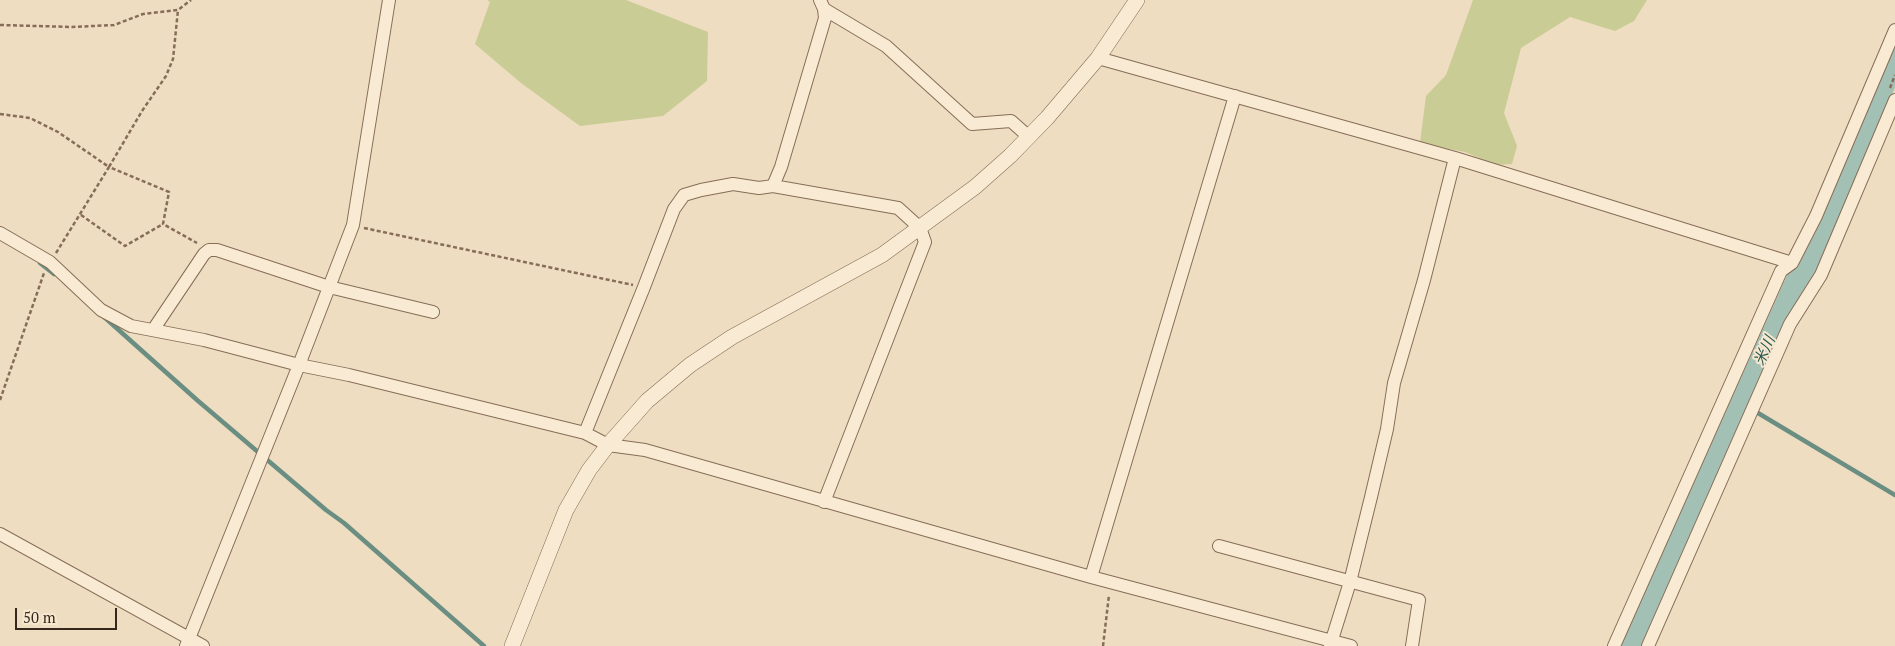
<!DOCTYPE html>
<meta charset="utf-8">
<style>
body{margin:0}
#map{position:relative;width:1895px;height:646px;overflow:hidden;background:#eeddc0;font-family:"PT Serif",serif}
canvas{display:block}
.scale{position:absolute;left:15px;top:608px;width:102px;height:22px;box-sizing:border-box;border:2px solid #36271c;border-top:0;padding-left:6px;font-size:15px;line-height:18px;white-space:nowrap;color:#36271c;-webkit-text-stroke:4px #f5e8cf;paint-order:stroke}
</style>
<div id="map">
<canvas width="1895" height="646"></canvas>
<div class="scale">50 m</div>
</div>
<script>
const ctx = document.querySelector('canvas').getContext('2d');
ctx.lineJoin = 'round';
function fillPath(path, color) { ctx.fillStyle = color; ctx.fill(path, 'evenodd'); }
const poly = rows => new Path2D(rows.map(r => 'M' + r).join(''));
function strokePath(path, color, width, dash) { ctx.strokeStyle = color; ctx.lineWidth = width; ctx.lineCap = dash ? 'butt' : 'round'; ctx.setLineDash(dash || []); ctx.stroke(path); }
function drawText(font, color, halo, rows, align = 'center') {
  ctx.font = font + ' "PT Serif","Noto Sans JP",serif'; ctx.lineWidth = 4; ctx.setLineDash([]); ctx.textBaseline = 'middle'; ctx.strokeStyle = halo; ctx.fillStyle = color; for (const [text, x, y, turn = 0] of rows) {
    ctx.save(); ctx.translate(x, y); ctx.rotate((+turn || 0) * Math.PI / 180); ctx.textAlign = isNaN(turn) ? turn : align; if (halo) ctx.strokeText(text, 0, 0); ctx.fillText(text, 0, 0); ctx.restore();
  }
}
fillPath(poly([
 [487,0,626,0,708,32,707,81,663,116,580,126,521,83,475,44,490,2],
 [1473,0,1647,0,1634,21,1615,31,1570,17,1521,48,1504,113,1517,146,1512,164,1496,165,1465,152,1420,143,1426,96,1446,75]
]), '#c9cc94');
strokePath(poly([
 [40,263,54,274],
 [103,316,197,400,326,510,344,523,484,646],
 [1743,404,1895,495]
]), '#6a8e82', 4.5);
strokePath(poly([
 [1634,646,1811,252,1895,56]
]), '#a3c0b5', 25);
const minor = poly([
 [824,9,886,46,972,124,1011,121,1029,137],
 [1098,58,1455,158,1424,280,1394,383,1387,429,1371,497,1350,582,1330,646],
 [1455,158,1792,263],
 [773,186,898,208,920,228,925,242,824,502],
 [0,233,50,262,101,310,131,326,204,340,299,365,349,375,585,433,608,445,645,450,1091,577,1351,646],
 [153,330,204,254,209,250,217,250,329,287,433,312],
 [585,433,644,287,674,209,684,195,701,190,733,184,759,188,773,186,781,167,825,18,824,9,820,0],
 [0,534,203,646],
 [1219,546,1419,600,1412,646],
 [1091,577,1235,96],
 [186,646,299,365,353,225,389,0],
 [1614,646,1781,271,1792,263,1816,216,1895,30],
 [1648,646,1790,324,1821,275,1895,100]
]);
const tertiary = poly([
 [512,646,566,510,589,470,608,445,647,401,690,365,732,337,882,255,975,187,1010,156,1047,118,1098,58,1137,0]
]);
strokePath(minor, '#876d58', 14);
strokePath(tertiary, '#876d58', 16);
strokePath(poly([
 [0,25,72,27,114,25,143,14,178,10,191,0],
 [1890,88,1895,75],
 [0,114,30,118,58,132,109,167,142,111,166,76,173,59,178,10],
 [81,215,125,246,163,224],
 [364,228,633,285],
 [56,253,109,167,169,192,163,224,197,243],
 [0,400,44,273],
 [1103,646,1109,595]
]), '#876d58', 2.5, [4, 2.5]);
strokePath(minor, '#f9ebd3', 12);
strokePath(tertiary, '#f9ebd3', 15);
drawText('italic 15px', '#2b5650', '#f5e8cf', [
 ["米川",1765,351,-66]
]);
</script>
